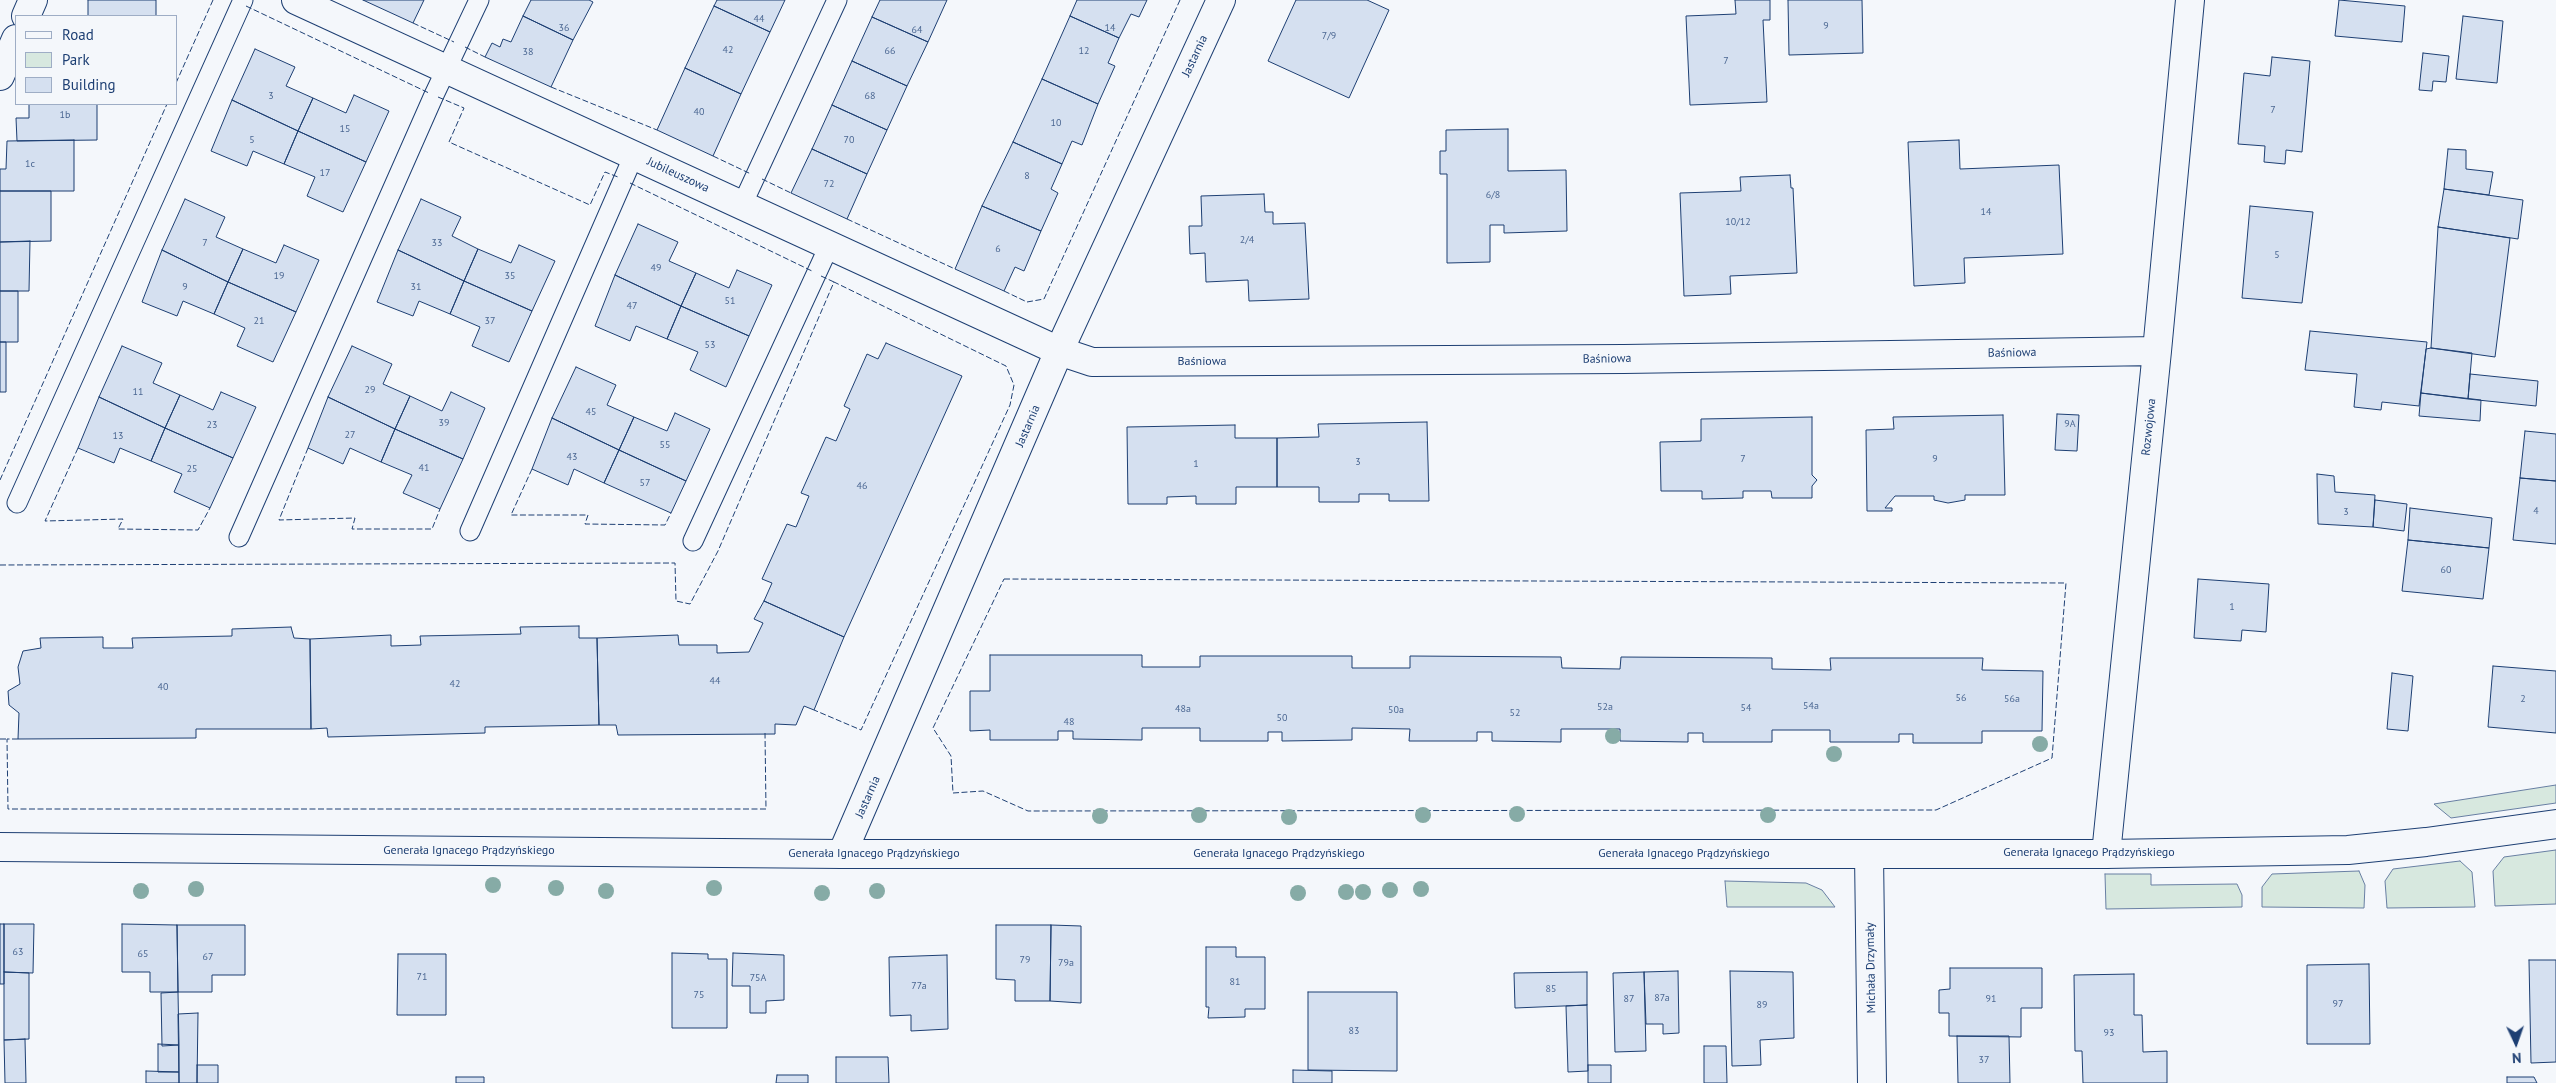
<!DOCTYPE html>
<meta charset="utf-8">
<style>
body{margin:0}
#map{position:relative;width:2556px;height:1083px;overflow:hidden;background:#f4f7fb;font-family:"PT Sans",sans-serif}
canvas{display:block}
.legend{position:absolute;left:15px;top:15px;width:162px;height:90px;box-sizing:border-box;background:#f4f7fb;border:1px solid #9eadc5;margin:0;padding:6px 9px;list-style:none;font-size:15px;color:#1d3f73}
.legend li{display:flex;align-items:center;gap:10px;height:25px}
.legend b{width:25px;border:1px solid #9eadc5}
.north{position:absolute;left:2491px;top:1018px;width:50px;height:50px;-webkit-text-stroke:4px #f4f7fb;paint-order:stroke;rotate:177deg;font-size:14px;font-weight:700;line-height:20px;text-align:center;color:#1d3f73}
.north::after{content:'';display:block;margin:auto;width:18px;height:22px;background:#1d3f73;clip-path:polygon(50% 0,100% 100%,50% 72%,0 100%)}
</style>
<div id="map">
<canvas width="2556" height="1083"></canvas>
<ul class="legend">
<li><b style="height:6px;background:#f4f7fb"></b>Road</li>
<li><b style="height:14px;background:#d7e8df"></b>Park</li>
<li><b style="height:14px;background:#d5e0f0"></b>Building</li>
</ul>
<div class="north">N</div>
</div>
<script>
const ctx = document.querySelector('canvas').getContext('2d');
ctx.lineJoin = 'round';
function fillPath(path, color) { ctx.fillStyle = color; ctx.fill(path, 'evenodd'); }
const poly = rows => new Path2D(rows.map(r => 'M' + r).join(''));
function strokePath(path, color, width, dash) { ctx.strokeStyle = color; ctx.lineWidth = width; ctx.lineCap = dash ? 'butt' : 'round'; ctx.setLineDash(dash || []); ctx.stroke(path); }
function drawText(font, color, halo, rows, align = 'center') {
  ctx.font = font + ' "PT Sans",sans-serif'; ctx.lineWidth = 4; ctx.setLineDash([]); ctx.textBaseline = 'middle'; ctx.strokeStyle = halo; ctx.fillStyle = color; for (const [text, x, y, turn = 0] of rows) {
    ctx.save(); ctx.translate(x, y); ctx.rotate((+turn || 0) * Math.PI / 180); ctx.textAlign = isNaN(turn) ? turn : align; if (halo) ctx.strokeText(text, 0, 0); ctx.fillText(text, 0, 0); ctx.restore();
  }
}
const green = poly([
 [2556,785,2556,803,2451,818,2434,804,2556,785],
 [2556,850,2556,904,2495,906,2493,871,2504,857,2556,850],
 [2460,861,2472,872,2475,907,2387,908,2385,881,2393,869,2460,861],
 [2359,871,2365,885,2364,908,2262,907,2262,887,2272,874,2359,871],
 [2105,874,2151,874,2151,885,2237,884,2242,895,2242,907,2106,909,2105,874],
 [1725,881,1806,883,1822,890,1835,907,1727,907,1725,881]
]);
fillPath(green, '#d7e8df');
strokePath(green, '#687fa3', 1);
const building = poly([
 [88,0,156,0,156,16,88,16,88,0],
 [363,0,424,0,413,23,363,0],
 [531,0,589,0,593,2,573,40,523,16,531,0],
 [717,0,785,0,770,32,714,6,717,0],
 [880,0,947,0,928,42,872,17,880,0],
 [1077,0,1147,0,1139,17,1131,14,1119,38,1070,16,1077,0],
 [1296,0,1367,0,1389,10,1349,98,1268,61,1296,0],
 [1735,0,1770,0,1770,20,1763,20,1767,102,1690,105,1686,16,1736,14,1735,0],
 [1788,0,1862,0,1863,53,1789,55,1788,0],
 [2339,0,2405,6,2402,42,2335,36,2339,0],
 [714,6,770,32,741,94,685,68,714,6],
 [523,16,573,40,551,87,485,57,492,43,500,47,503,39,511,42,523,16],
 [1070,16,1119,38,1108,63,1115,66,1098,104,1042,79,1070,16],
 [2463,16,2503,21,2497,83,2456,79,2463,16],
 [872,17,928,42,907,86,852,61,872,17],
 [255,49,295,67,286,86,313,98,298,131,232,100,255,49],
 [2423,53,2449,56,2446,82,2433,81,2432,91,2419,90,2423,53],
 [2272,57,2310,61,2302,152,2286,150,2285,164,2264,162,2265,146,2238,144,2244,73,2270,76,2272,57],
 [852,61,907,86,887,130,832,105,852,61],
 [685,68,741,94,713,156,657,130,685,68],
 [1042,79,1098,104,1082,145,1072,141,1062,164,1013,142,1042,79],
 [354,95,389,111,366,162,298,131,313,98,346,113,354,95],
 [232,100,298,131,284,164,253,151,247,166,211,151,232,100],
 [29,104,97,104,97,140,17,141,16,118,29,118,29,104],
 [832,105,887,130,867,174,812,149,832,105],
 [1508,129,1508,171,1566,170,1567,231,1504,233,1504,225,1490,225,1490,262,1447,263,1447,174,1440,174,1440,151,1446,151,1446,130,1508,129],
 [298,131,366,162,343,212,307,196,315,177,284,164,298,131],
 [74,140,74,191,0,191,0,169,6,169,7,141,74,140],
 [1959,140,1960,169,2059,165,2063,254,1964,258,1965,283,1914,286,1908,142,1959,140],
 [1013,142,1062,164,1051,189,1058,193,1041,231,982,206,1013,142],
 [812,149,867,174,847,219,791,193,812,149],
 [2448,149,2466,150,2466,169,2493,172,2489,195,2444,189,2448,149],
 [1790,175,1791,188,1793,188,1797,273,1730,276,1731,294,1684,296,1680,193,1741,191,1740,177,1790,175],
 [2444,189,2523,200,2518,239,2438,227,2444,189],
 [0,191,51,191,51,241,0,242,0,191],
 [1264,194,1265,212,1273,212,1273,224,1305,223,1309,299,1249,301,1248,280,1206,282,1205,253,1190,254,1189,226,1202,226,1201,196,1264,194],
 [185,199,225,217,216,237,243,249,228,282,162,250,185,199],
 [421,199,461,217,452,236,478,249,464,281,398,250,421,199],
 [982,206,1041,231,1024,271,1015,267,1004,291,955,269,982,206],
 [2250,206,2313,212,2302,303,2242,298,2250,206],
 [638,224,678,242,669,261,696,273,681,306,615,275,638,224],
 [2438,227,2510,238,2495,357,2431,348,2438,227],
 [30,241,29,291,0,291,0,242,30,241],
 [284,245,319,260,296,312,228,282,243,249,276,263,284,245],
 [519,245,555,261,532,311,464,281,478,249,511,263,519,245],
 [162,250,228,282,214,314,183,301,177,316,142,302,162,250],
 [398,250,464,281,450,314,419,301,413,316,377,302,398,250],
 [737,270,772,285,749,336,681,306,696,273,729,288,737,270],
 [615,275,681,306,667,339,636,326,630,341,595,326,615,275],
 [464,281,532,311,509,362,472,346,480,327,450,314,464,281],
 [228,282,296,312,273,362,237,346,245,328,214,314,228,282],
 [0,291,18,291,18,342,0,342,0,291],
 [681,306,749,336,726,387,690,370,698,352,667,339,681,306],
 [2310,331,2427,342,2419,406,2382,402,2381,410,2354,407,2357,374,2305,370,2310,331],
 [0,342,6,342,6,392,0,392,0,342],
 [886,343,962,376,844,637,764,601,772,583,762,579,787,524,796,527,809,496,801,493,826,437,836,441,850,409,844,406,867,354,878,359,886,343],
 [122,346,162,363,153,383,180,395,165,428,99,397,122,346],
 [352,346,392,364,383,384,410,396,395,429,328,397,352,346],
 [2431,348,2472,353,2468,399,2421,393,2426,349,2431,348],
 [576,367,616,385,607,405,634,417,619,450,552,418,576,367],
 [2470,374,2538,381,2536,406,2468,399,2470,374],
 [221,392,256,407,233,458,165,428,180,395,213,410,221,392],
 [451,392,485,408,463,459,395,429,410,396,442,411,451,392],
 [2421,393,2481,400,2480,421,2419,416,2421,393],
 [99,397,165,428,151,461,120,448,114,463,78,448,99,397],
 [328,397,395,429,381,462,350,448,343,464,308,448,328,397],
 [675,413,710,429,686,481,619,450,634,417,667,431,675,413],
 [2057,414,2079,415,2077,451,2055,450,2057,414],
 [2003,415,2005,495,1965,495,1965,500,1948,503,1934,500,1934,496,1895,496,1885,508,1892,508,1892,511,1867,511,1866,430,1894,429,1893,417,2003,415],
 [1812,417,1812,475,1817,480,1812,486,1812,498,1772,498,1771,491,1743,491,1743,498,1702,499,1702,491,1661,491,1660,442,1701,441,1701,419,1812,417],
 [552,418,619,450,604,483,574,469,568,485,532,469,552,418],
 [1427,422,1429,501,1389,501,1389,494,1359,494,1359,502,1319,502,1319,487,1277,487,1277,438,1319,437,1318,424,1427,422],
 [1235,425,1235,438,1277,438,1277,487,1236,487,1236,504,1196,504,1196,496,1167,497,1167,504,1128,504,1127,427,1235,425],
 [165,428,233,458,210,508,174,492,182,474,151,461,165,428],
 [395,429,463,459,440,509,403,493,412,475,381,462,395,429],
 [2525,431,2556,434,2556,481,2520,478,2525,431],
 [619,450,686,481,671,513,604,483,619,450],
 [2317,474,2334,476,2335,492,2375,495,2373,527,2318,524,2317,474],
 [2520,478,2556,481,2556,544,2513,540,2520,478],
 [2375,500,2407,504,2404,531,2373,527,2375,500],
 [2410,508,2492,518,2489,548,2408,540,2410,508],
 [2408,540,2489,548,2483,599,2402,591,2408,540],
 [2198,579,2269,584,2266,632,2242,630,2241,641,2194,638,2198,579],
 [764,601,844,637,814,710,804,706,796,725,775,724,775,734,618,735,616,725,599,725,597,638,678,635,679,645,717,645,717,653,749,652,763,623,754,619,764,601],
 [579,626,579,638,597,638,599,725,485,727,485,733,328,737,327,728,311,729,310,639,391,635,391,646,421,645,420,636,521,634,520,627,579,626],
 [291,627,294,638,310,639,311,729,196,729,196,738,18,739,19,713,9,705,8,691,20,684,18,667,23,651,41,648,40,638,103,637,103,648,133,648,132,638,232,636,232,629,291,627],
 [990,655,1142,655,1142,667,1200,667,1200,656,1352,656,1352,668,1410,668,1410,656,1561,657,1562,668,1620,669,1621,657,1772,658,1772,669,1831,670,1830,658,1983,658,1982,670,2043,671,2042,731,1982,731,1982,743,1913,743,1913,734,1899,734,1899,742,1830,742,1830,730,1772,730,1772,742,1703,742,1703,733,1688,733,1688,742,1620,741,1620,729,1561,729,1561,742,1492,741,1492,732,1477,732,1477,741,1409,741,1410,729,1352,728,1352,740,1282,741,1282,732,1268,732,1268,741,1200,741,1200,728,1142,728,1142,740,1073,739,1073,731,1058,731,1058,740,990,740,990,730,970,731,970,691,990,691,990,655],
 [2493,666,2556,671,2556,733,2488,727,2493,666],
 [2392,673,2413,676,2408,731,2387,729,2392,673],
 [0,924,4,924,4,984,0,984,0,924],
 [4,924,34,924,33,973,4,972,4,924],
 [122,924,177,925,178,992,150,992,150,972,122,972,122,924],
 [177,925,245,925,245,975,212,975,212,992,178,992,177,925],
 [996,925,1051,925,1050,1001,1015,1001,1015,980,996,979,996,925],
 [1051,925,1081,926,1081,1003,1050,1001,1051,925],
 [1206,947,1236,947,1236,957,1265,957,1265,1009,1245,1009,1245,1017,1208,1018,1209,1007,1206,1007,1206,947],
 [672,953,708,954,708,959,727,959,727,1028,672,1028,672,953],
 [733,953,784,955,784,1000,766,1001,766,1013,750,1013,750,986,732,986,733,953],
 [398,954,446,954,446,1015,397,1015,398,954],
 [947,955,948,1029,911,1031,911,1015,890,1016,889,957,947,955],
 [2529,960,2556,960,2556,1062,2531,1063,2529,960],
 [2369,964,2370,1044,2307,1044,2307,965,2369,964],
 [1950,968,2042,968,2042,1008,2021,1008,2021,1037,1949,1036,1949,1013,1939,1013,1939,990,1950,989,1950,968],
 [1678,971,1679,1033,1663,1034,1663,1024,1646,1024,1644,972,1678,971],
 [1730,971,1793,972,1794,1038,1760,1040,1761,1065,1732,1066,1730,971],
 [4,972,29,973,29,1039,4,1040,4,972],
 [1587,972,1587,1005,1515,1008,1514,973,1587,972],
 [1644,972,1646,1051,1615,1052,1613,973,1644,972],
 [2134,974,2134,1015,2142,1015,2143,1052,2167,1051,2167,1083,2083,1083,2082,1051,2075,1051,2074,975,2134,974],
 [178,992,179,1045,162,1046,161,993,178,992],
 [1308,992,1397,992,1397,1071,1308,1070,1308,992],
 [1587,1005,1588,1071,1568,1072,1566,1006,1587,1005],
 [198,1013,197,1083,179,1083,178,1014,198,1013],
 [1957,1036,2009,1036,2010,1083,1958,1083,1957,1036],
 [25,1039,26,1083,5,1083,4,1040,25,1039],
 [158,1044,179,1045,179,1072,158,1072,158,1044],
 [1704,1046,1726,1046,1727,1083,1704,1083,1704,1046],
 [836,1057,888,1057,889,1083,836,1083,836,1057],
 [197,1065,218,1065,218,1083,197,1083,197,1065],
 [1588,1065,1611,1065,1611,1083,1588,1083,1588,1065],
 [1293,1070,1332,1071,1332,1083,1293,1083,1293,1070],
 [146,1071,179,1072,179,1083,146,1083,146,1071],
 [777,1075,808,1075,808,1083,776,1083,777,1075],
 [456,1077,484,1077,484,1083,456,1083,456,1077],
 [2507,1077,2534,1077,2537,1083,2507,1083,2507,1077]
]);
fillPath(building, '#d5e0f0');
strokePath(building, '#1d3f73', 1);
const service = poly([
 [742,205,837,0],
 [17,503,243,0],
 [470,531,634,155],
 [239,537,434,95,479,0],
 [693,541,830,244]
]);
const minor = poly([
 [296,0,1059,351,1092,362,1624,359,2157,351],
 [26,16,33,0],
 [0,76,16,39],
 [842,854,1059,351,1221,0],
 [1869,854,1872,1083],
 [2106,854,2157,351,2190,0]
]);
const tertiary = poly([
 [0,847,842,854,2106,854,2348,850,2426,842,2556,824]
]);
strokePath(service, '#1d3f73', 21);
strokePath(minor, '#1d3f73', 30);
strokePath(tertiary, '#1d3f73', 30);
strokePath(service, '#f4f7fb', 19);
strokePath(minor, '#f4f7fb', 28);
strokePath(tertiary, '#f4f7fb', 28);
strokePath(poly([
 [246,6,429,93],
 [413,23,454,42],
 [465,47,485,57],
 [176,83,213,0],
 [551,87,657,130],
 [438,97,464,108,449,142,590,205,605,172,618,177],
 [713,156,751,174],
 [762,179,791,193],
 [630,183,812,271],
 [847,219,955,269],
 [821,276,834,282],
 [1004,291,1027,302,1044,299,1180,0],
 [78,448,45,521,123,519,118,529,198,530,210,508],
 [308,448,279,520,355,518,352,529,432,529,440,509],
 [532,469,511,515,588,515,585,524,665,525,671,513],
 [0,480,167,104],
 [0,565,675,563,676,601,690,604,718,551,834,282,1006,366,1014,385,1010,405,861,730,814,710],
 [1004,579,2066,583,2052,758,1936,810,1028,811,983,791,953,793,951,756,933,728,1004,579],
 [0,739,7,739],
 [18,739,7,739,8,809,766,809,765,733]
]), '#1d3f73', 1, [6, 2.5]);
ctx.fillStyle = '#86aba6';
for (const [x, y] of [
 [1613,736],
 [2040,744],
 [1834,754],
 [1517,814],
 [1199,815],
 [1423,815],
 [1768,815],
 [1100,816],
 [1289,817],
 [493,885],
 [556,888],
 [714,888],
 [196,889],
 [1421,889],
 [1390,890],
 [141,891],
 [606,891],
 [877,891],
 [1346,892],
 [1363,892],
 [822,893],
 [1298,893]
]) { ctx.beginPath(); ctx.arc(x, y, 8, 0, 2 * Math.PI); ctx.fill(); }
drawText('10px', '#4b6792', null, [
 ["44",759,19],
 ["9",1826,26],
 ["36",564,28],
 ["14",1110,28],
 ["64",917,30],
 ["7/9",1329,36],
 ["42",728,50],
 ["66",890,51],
 ["12",1084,51],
 ["38",528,52],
 ["7",1726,61],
 ["3",271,96],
 ["68",870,96],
 ["7",2273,110],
 ["40",699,112],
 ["1b",65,115],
 ["10",1056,123],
 ["15",345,129],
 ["5",252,140],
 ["70",849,140],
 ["1c",30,164],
 ["17",325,173],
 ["8",1027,176],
 ["72",829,184],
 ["6/8",1493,195],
 ["14",1986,212],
 ["10/12",1738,222],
 ["2/4",1247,240],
 ["7",205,243],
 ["33",437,243],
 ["6",998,249],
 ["5",2277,255],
 ["49",656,268],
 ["19",279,276],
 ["35",510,276],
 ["9",185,287],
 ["31",416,287],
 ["51",730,301],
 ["47",632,306],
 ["21",259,321],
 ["37",490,321],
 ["53",710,345],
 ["29",370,390],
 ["11",138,392],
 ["45",591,412],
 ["39",444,423],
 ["9A",2070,424],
 ["23",212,425],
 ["27",350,435],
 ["13",118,436],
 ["55",665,445],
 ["43",572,457],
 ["7",1743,459],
 ["9",1935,459],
 ["3",1358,462],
 ["1",1196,464],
 ["41",424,468],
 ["25",192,469],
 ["57",645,483],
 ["46",862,486],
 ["4",2536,511],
 ["3",2346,512],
 ["60",2446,570],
 ["1",2232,607],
 ["44",715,681],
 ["42",455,684],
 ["40",163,687],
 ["56",1961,698],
 ["56a",2012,699],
 ["2",2523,699],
 ["54a",1811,706],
 ["52a",1605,707],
 ["54",1746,708],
 ["48a",1183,709],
 ["50a",1396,710],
 ["52",1515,713],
 ["50",1282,718],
 ["48",1069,722],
 ["63",18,952],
 ["65",143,954],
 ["67",208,957],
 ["79",1025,960],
 ["79a",1066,963],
 ["71",422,977],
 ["75A",758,978],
 ["81",1235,982],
 ["77a",919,986],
 ["85",1551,989],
 ["75",699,995],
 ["87a",1662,998],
 ["87",1629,999],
 ["91",1991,999],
 ["97",2338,1004],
 ["89",1762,1005],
 ["83",1354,1031],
 ["93",2109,1033],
 ["37",1984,1060]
]);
drawText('12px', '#1d3f73', '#f4f7fb', [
 ["Jastarnia",1195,56,-65],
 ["Jubileuszowa",678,175,25],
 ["Baśniowa",2012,353,-1],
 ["Baśniowa",1607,359,-1],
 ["Baśniowa",1202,362],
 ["Jastarnia",1028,426,-67],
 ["Rozwojowa",2149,427,-84],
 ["Jastarnia",868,797,-66],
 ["Generała Ignacego Prądzyńskiego",469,851],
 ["Generała Ignacego Prądzyńskiego",2089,853],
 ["Generała Ignacego Prądzyńskiego",874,854],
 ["Generała Ignacego Prądzyńskiego",1279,854],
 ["Generała Ignacego Prądzyńskiego",1684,854],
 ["Michała Drzymały",1871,968,-91]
]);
</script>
